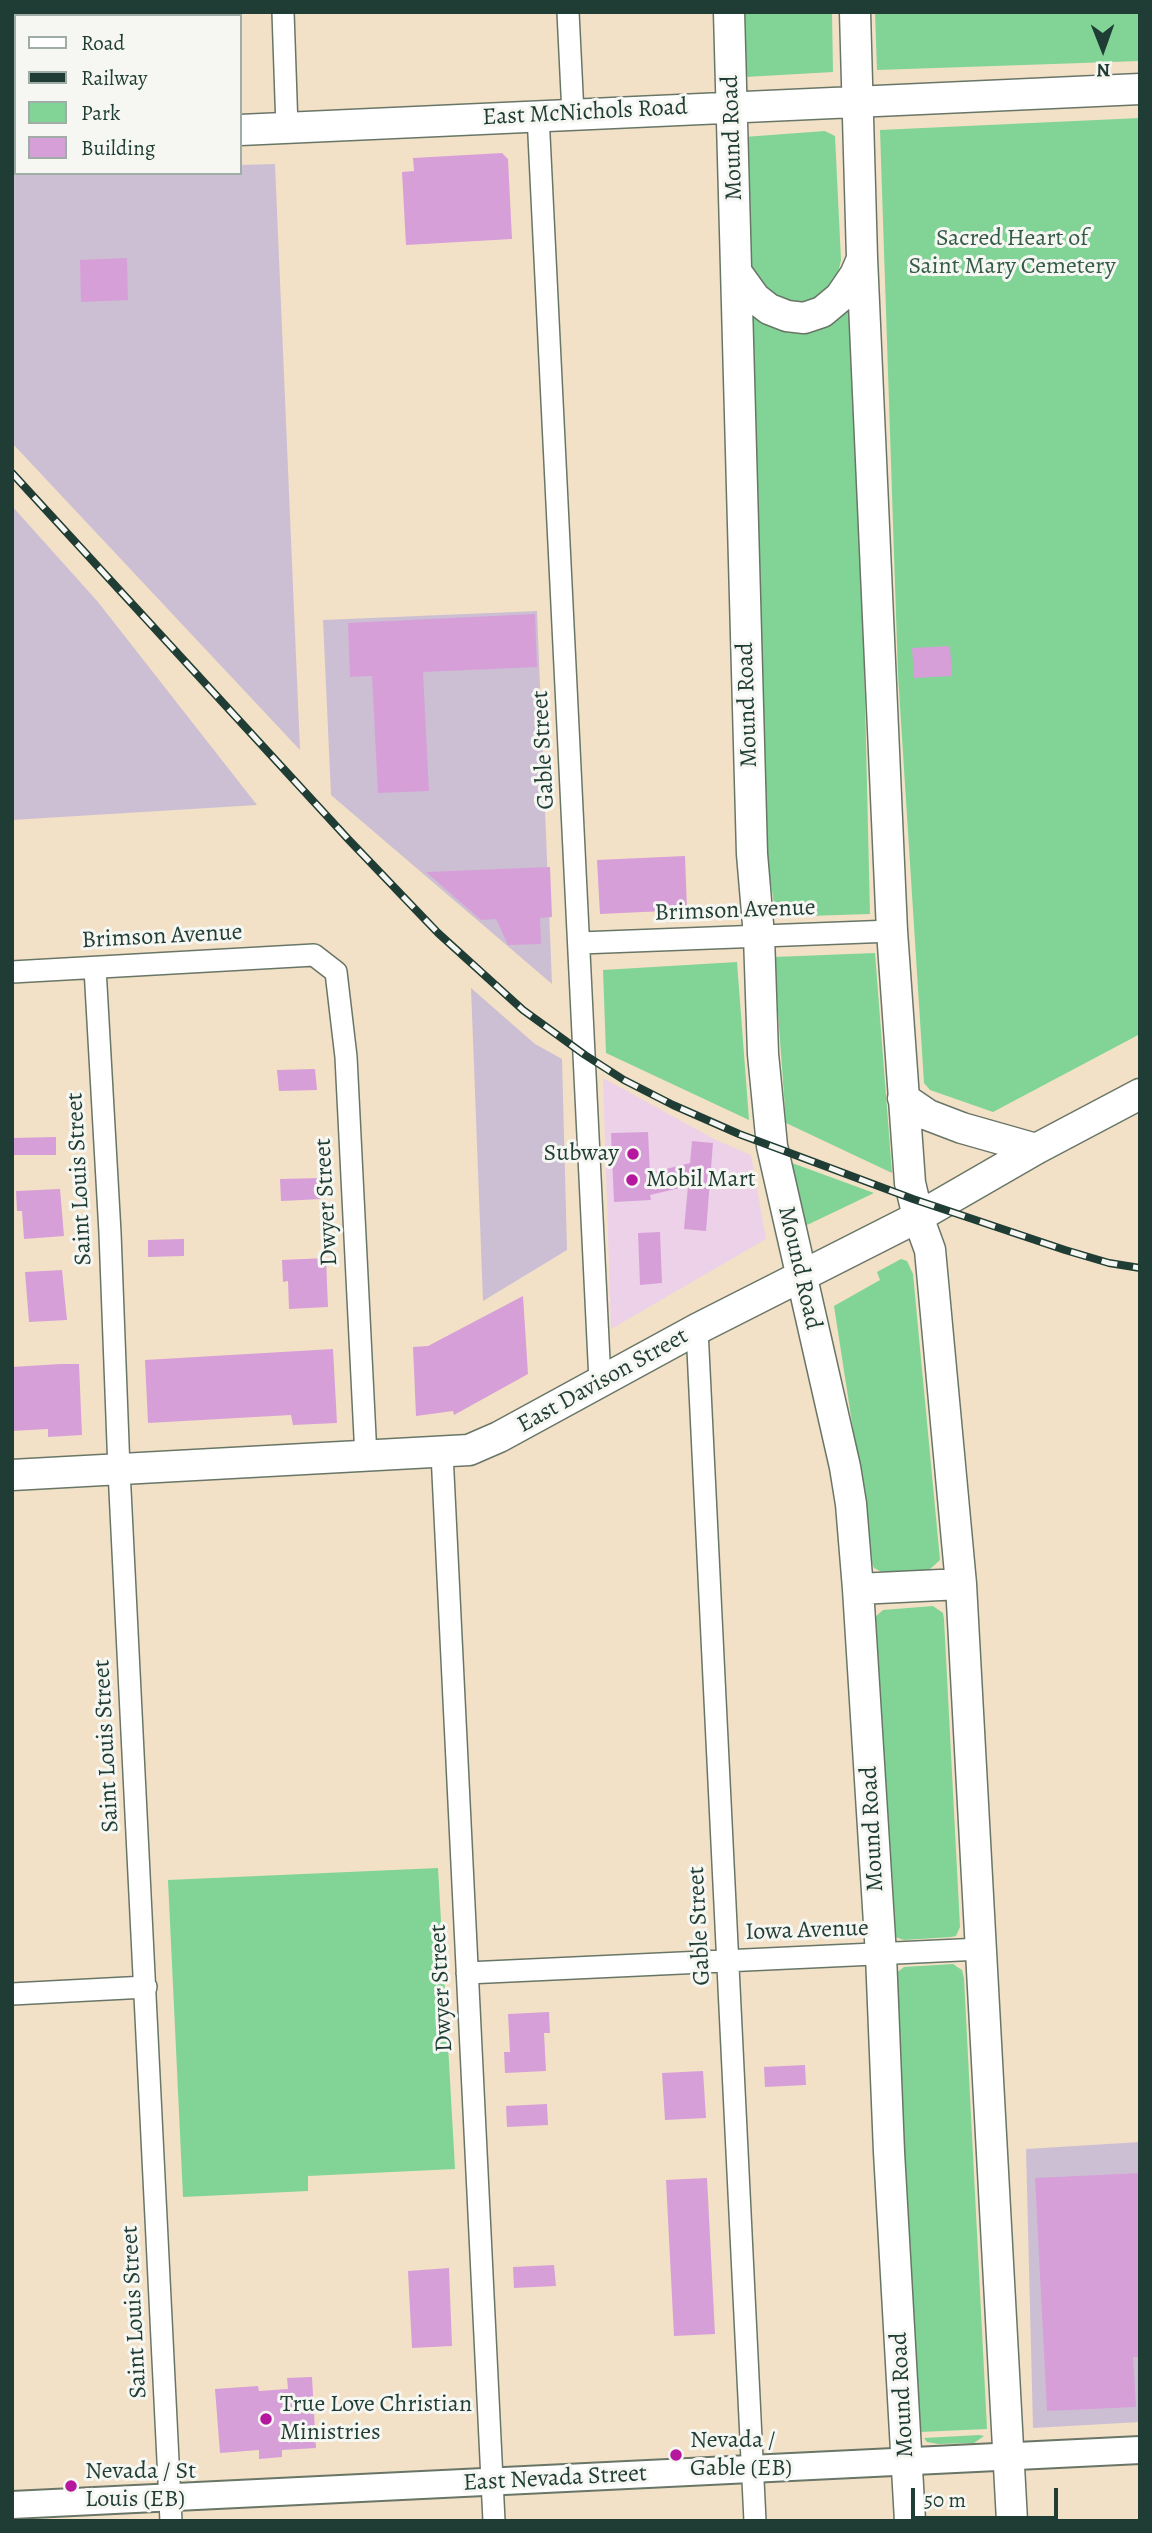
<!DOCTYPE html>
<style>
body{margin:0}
#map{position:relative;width:1152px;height:2533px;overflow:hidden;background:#f2e1c6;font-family:Alegreya,serif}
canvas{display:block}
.frame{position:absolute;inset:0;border:14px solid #1f3d34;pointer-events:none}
.legend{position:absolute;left:14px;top:14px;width:228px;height:161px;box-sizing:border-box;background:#f6f6f2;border:2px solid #a0aca6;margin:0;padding:9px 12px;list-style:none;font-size:21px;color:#1f3d34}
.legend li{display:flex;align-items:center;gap:14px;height:35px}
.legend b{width:35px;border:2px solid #a0aca6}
.north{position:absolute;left:1068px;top:14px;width:70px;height:70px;-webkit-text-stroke:5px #f6f6f2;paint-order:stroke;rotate:179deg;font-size:19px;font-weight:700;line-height:28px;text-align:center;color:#1f3d34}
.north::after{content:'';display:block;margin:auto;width:24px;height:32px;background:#1f3d34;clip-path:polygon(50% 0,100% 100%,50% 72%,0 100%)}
.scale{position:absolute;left:911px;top:2488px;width:147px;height:32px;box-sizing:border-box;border:4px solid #1f3d34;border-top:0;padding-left:9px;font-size:21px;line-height:24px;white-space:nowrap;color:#1f3d34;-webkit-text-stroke:5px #f6f6f2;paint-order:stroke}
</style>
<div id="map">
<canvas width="1152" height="2533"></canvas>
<div class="frame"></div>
<ul class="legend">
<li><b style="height:9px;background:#fff"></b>Road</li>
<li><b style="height:9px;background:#1f3d34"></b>Railway</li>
<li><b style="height:19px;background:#81d496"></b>Park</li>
<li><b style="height:19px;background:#d79fd8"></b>Building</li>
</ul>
<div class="north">N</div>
<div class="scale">50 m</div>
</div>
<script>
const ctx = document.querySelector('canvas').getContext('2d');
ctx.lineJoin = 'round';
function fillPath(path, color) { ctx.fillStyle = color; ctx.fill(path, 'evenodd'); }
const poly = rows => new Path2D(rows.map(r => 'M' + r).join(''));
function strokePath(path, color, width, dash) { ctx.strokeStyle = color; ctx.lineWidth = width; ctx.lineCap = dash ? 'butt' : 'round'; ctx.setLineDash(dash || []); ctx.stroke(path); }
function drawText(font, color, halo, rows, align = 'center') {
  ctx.font = font + ' Alegreya,serif'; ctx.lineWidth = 6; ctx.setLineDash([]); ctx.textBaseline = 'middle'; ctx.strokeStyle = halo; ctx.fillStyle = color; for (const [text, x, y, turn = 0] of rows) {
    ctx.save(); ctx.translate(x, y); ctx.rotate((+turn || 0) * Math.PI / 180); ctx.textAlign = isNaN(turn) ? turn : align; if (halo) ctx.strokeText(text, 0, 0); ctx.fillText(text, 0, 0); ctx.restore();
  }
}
fillPath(poly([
 [603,1078,716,1140,751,1155,766,1239,611,1329]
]), '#edd1e9');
fillPath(poly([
 [275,164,300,750,12,443,12,175,240,173,240,165],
 [12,506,98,602,257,805,12,820],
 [537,611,546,834,552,984,331,795,323,620],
 [471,988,535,1044,562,1059,567,1250,483,1301],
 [1140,2142,1140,2422,1033,2428,1026,2149]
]), '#ccbfd4');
fillPath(poly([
 [738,12,832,12,833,72,745,77],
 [875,12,1140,12,1140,61,877,70],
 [1140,118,1140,1034,993,1112,930,1090,924,1083,898,675,880,130],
 [825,131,835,136,841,260,838,273,830,287,813,300,795,304,780,300,752,283,744,137],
 [844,308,851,308,856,316,870,914,776,917,763,831,750,325,754,318],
 [875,953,892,1173,786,1123,774,957],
 [737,962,749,1120,606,1053,603,970],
 [792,1163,874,1193,805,1226,801,1219],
 [901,1259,907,1261,913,1274,940,1560,929,1570,882,1572,874,1568,872,1563,865,1507,834,1306,880,1280,877,1272],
 [933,1606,943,1613,944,1619,960,1927,956,1936,951,1937,904,1940,895,1937,892,1933,874,1618,883,1610],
 [438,1868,455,2169,308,2176,308,2191,183,2197,168,1880],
 [953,1964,962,1970,964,1978,987,2429,920,2432,893,1984,895,1974,904,1967],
 [979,2435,984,2436,974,2443,938,2444,927,2442,924,2438]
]), '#81d496');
fillPath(poly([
 [502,153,508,159,512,239,406,245,402,172,414,171,413,158],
 [127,258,128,300,81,302,80,260],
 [535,614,537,667,423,672,429,791,378,793,372,676,350,677,348,623],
 [950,646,952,676,914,678,912,648],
 [685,856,687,910,600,914,597,860],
 [550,867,552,917,540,918,541,944,508,945,496,919,481,920,426,872],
 [315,1069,317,1090,279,1091,277,1070],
 [648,1132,650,1173,690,1163,692,1141,713,1143,706,1231,684,1229,688,1186,650,1195,651,1200,614,1202,611,1133],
 [56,1137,56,1155,13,1155,12,1138],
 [321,1178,322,1199,281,1201,280,1179],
 [60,1189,64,1236,24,1239,22,1211,17,1211,16,1191],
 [660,1232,662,1283,640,1285,638,1233],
 [184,1239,184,1256,148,1257,148,1240],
 [326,1258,328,1307,289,1309,288,1281,283,1282,282,1260],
 [62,1270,67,1320,29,1322,25,1272],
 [523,1296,528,1374,454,1415,453,1411,416,1416,413,1347,428,1346],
 [333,1349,337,1423,293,1425,291,1415,148,1423,145,1360],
 [60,1364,79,1364,82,1435,48,1437,48,1429,12,1431,12,1367],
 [549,2012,550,2033,544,2033,546,2071,505,2073,504,2052,510,2052,508,2014],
 [805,2065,806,2085,765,2087,764,2067],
 [703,2071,706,2118,665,2120,662,2073],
 [547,2104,548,2125,507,2127,506,2106],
 [1140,2173,1140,2357,1133,2357,1136,2407,1047,2411,1035,2178],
 [707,2178,715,2334,674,2336,666,2180],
 [554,2265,556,2286,514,2288,513,2267],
 [449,2268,452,2346,412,2348,408,2271],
 [312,2377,316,2448,282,2450,282,2457,259,2459,259,2450,220,2453,215,2389,258,2386,259,2391,288,2389,287,2378]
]), '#d79fd8');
const minor = poly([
 [283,12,287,128],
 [568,12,573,114],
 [538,115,600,1381],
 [580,943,892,931],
 [95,968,110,1233,119,1470,171,2521],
 [12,972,314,955,336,972,346,1057,366,1457],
 [697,1329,755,2521],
 [442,1453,494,2521],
 [467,1973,981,1949],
 [12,1994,146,1987]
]);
const tertiary = poly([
 [12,2505,1140,2450]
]);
const secondary = poly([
 [729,12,752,854,759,936,763,1054,772,1146,845,1467,851,1504,858,1589,881,1955,889,2152,910,2521],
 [855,12,862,258,892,931,910,1183,918,1217,930,1250,961,1584,1012,2521],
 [240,130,1140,89],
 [12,143,16,143],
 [737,273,755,298,769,309,787,316,804,318,822,312,840,297,855,275,862,259],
 [903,1098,928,1115,962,1128,1036,1149],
 [12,1475,469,1450,499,1437,697,1329,918,1217,1036,1149,1140,1094],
 [858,1589,961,1584]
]);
strokePath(minor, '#697667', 24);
strokePath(tertiary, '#697667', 30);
strokePath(secondary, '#697667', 33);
strokePath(minor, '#fff', 21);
strokePath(tertiary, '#fff', 26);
strokePath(secondary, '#fff', 30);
const rail = poly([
 [12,473,348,839,438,933,523,1010,585,1055,624,1080,673,1105,739,1134,913,1199,1065,1250,1109,1263,1140,1268]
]);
strokePath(rail, '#1f3d34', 8);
strokePath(rail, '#f6f6f2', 5, [16]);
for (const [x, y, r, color] of [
 [633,1154,7,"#b5179e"],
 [632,1180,7,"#b5179e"],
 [266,2419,7,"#b5179e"],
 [676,2455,7,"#b5179e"],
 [71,2486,7,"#b5179e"]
]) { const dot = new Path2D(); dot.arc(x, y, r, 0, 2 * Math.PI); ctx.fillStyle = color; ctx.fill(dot); strokePath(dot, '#f6f6f2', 2.5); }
drawText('24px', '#1f3d34', '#f6f6f2', [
 ["East McNichols Road",585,113,-3],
 ["Mound Road",733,138,-92],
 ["Mound Road",748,705,-92],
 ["Gable Street",544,750,-93],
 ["Brimson Avenue",735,911,-2],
 ["Brimson Avenue",162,937,-3],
 ["Saint Louis Street",80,1179,-93],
 ["Dwyer Street",327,1202,-93],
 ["Mound Road",799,1268,77],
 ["East Davison Street",603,1381,-29],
 ["Saint Louis Street",107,1746,-93],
 ["Mound Road",873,1829,-93],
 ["Gable Street",700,1926,-93],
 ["Iowa Avenue",807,1931,-2],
 ["Dwyer Street",442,1988,-93],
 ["Saint Louis Street",135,2312,-93],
 ["Mound Road",903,2395,-93],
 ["East Nevada Street",555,2479,-3]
]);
drawText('24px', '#335b48', '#f6f6f2', [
 ["Sacred Heart of",1012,239],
 ["Saint Mary Cemetery",1012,267]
]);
drawText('24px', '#1f3d34', '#f6f6f2', [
 ["Subway",619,1154,"right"],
 ["Mobil Mart",646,1180],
 ["True Love Christian",280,2405],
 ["Ministries",280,2433],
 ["Nevada /",690,2441],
 ["Gable (EB)",690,2469],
 ["Nevada / St",85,2472],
 ["Louis (EB)",85,2500]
], 'left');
</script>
